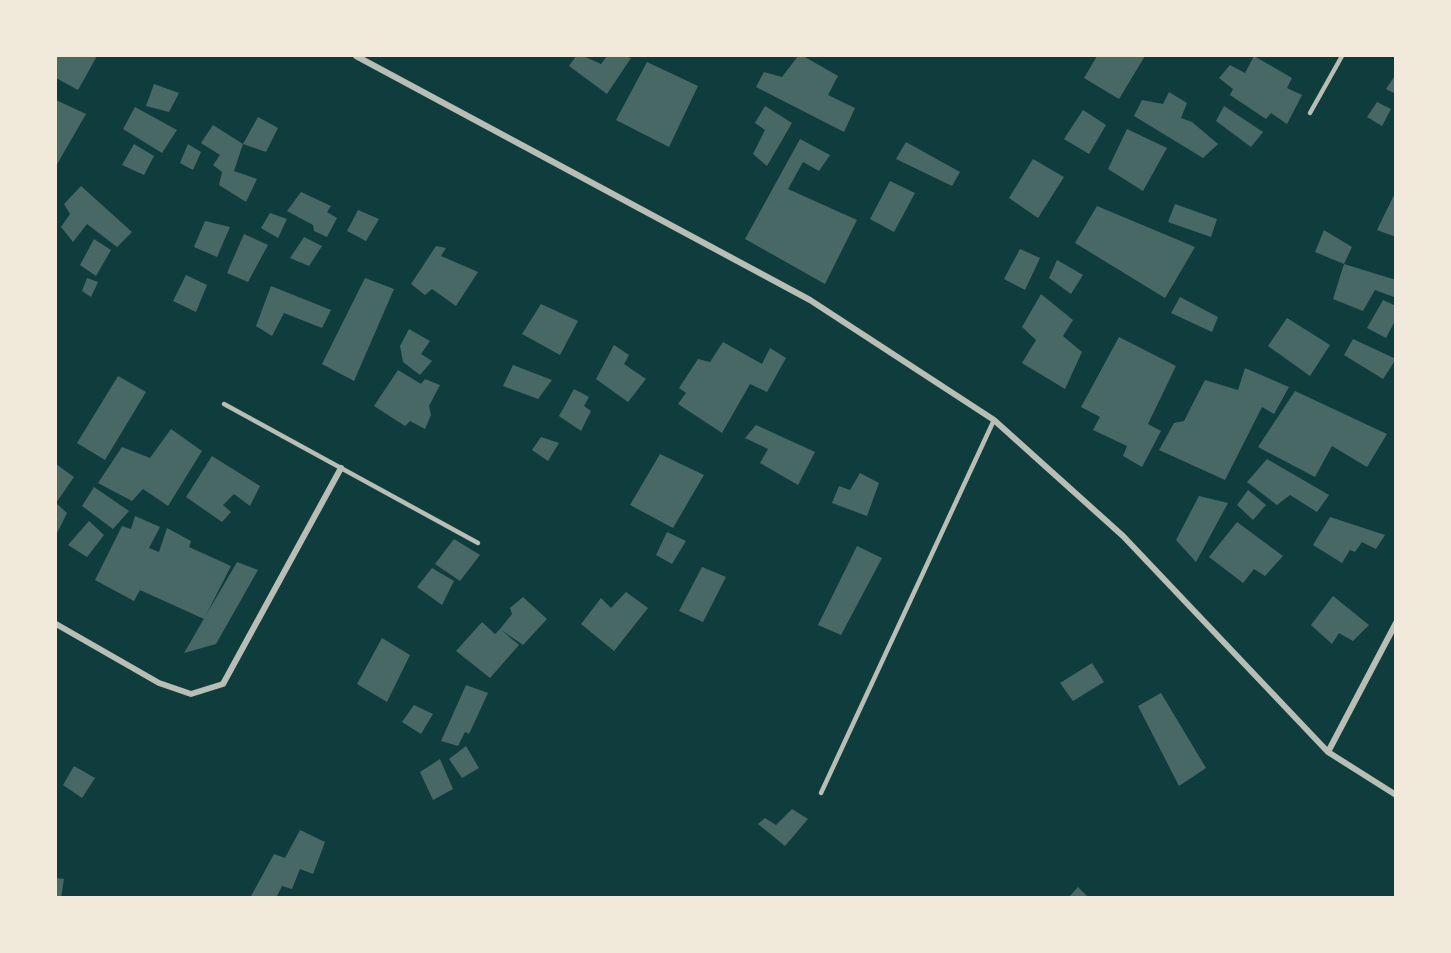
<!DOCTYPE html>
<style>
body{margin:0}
#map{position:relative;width:1451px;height:953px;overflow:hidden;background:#0f3d3e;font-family:"Roboto Condensed",sans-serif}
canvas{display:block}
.frame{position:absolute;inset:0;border:57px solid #f1e9da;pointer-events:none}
</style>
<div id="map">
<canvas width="1451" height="953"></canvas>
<div class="frame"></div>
</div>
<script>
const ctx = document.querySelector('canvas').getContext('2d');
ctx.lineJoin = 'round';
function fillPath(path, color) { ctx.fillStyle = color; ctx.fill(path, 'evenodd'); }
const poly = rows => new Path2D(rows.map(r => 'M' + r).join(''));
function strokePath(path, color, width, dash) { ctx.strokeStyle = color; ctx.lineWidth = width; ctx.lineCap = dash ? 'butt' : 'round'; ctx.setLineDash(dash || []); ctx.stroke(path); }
fillPath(poly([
 [56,56,97,56,78,90,56,78],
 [576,56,583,56,601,64,607,56,625,56,631,58,607,94,569,66],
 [798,56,803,56,838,76,828,95,855,108,844,132,756,87,764,72,782,77],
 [1097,56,1145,56,1119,99,1084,78],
 [1254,56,1292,78,1287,88,1302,95,1287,124,1271,113,1266,119,1230,95,1233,89,1219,78,1230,65,1245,73],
 [647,62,698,86,669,147,616,120],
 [1396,74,1396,94,1386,89],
 [154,84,179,93,169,112,146,106],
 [1169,92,1187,103,1181,118,1192,122,1218,144,1203,158,1134,116,1142,100,1163,104],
 [56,100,86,114,56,166],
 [1377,102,1391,109,1382,126,1367,117],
 [765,106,792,123,767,166,753,154,765,130,755,123],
 [1224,106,1263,132,1251,147,1216,121],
 [135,107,177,130,162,153,123,129],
 [1083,110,1106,125,1089,154,1064,139],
 [258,117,278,128,266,152,243,144],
 [213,125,243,144,234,171,257,179,246,202,219,185,222,172,213,165,220,155,201,143],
 [1127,129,1167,148,1143,191,1108,169],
 [800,139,830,155,819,171,803,162,788,189,857,220,825,284,745,239],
 [906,142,960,172,952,186,896,159],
 [134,144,154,156,144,175,122,165],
 [188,144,201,152,193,170,180,163],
 [1033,159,1064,177,1038,218,1009,198],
 [890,181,915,193,894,232,870,219],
 [81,186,132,232,117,247,87,224,73,242,61,227,70,214,64,204],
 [1396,191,1396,237,1377,230],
 [301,192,331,206,327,212,337,218,327,237,314,231,313,225,287,211],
 [1175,204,1217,219,1211,237,1168,222],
 [1097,206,1195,247,1165,298,1075,243],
 [358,210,379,219,366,241,347,231],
 [270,213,287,219,278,238,261,228],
 [205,221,230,227,217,257,194,247],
 [1324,230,1352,247,1344,264,1315,252],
 [244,234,268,245,248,282,227,273],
 [304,237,322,246,309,266,290,258],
 [94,239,111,250,96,276,80,265],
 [436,246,446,248,441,256,478,272,456,306,432,289,425,295,411,284],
 [1020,249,1040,258,1025,290,1004,279],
 [1057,260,1083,275,1071,294,1049,278],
 [1344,264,1396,280,1394,297,1375,290,1363,311,1333,299],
 [186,275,207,285,196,312,173,301],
 [87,278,98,282,91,297,82,291],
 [365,278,394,289,354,381,322,364],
 [271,286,331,310,322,328,284,313,272,336,256,326],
 [1041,294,1073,320,1063,336,1082,352,1065,389,1022,363,1036,340,1022,327],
 [1180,297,1218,317,1212,332,1171,313],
 [1383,300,1396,306,1396,319,1386,338,1367,328],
 [541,304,578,321,560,355,522,334],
 [1287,318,1330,345,1310,376,1268,346],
 [409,329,430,341,421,354,432,361,420,375,403,362,400,346],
 [1119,337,1176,366,1148,424,1161,431,1142,467,1123,456,1127,446,1093,430,1100,417,1081,407],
 [1353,339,1396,359,1383,379,1344,355],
 [723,342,762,364,770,348,786,358,767,392,750,384,722,433,678,404,686,393,679,388,698,359,710,362],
 [614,345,629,355,624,364,646,379,628,402,596,379],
 [513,365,552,380,538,399,503,386],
 [1245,368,1289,387,1274,414,1262,407,1225,480,1159,450,1174,423,1184,421,1205,380,1238,390],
 [398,370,421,384,425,379,440,385,429,406,431,415,425,429,410,421,405,426,374,406],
 [118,376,146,392,105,460,77,443],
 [574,389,589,397,584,406,591,411,581,431,559,416],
 [1295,391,1387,434,1367,467,1332,446,1315,477,1258,447],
 [756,425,815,452,798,485,760,463,768,449,745,438],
 [171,429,202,451,168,506,143,489,132,501,98,483,122,447,150,458],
 [541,437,559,443,548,461,532,450],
 [660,454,704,475,673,528,630,505],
 [212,456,260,486,250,506,234,494,223,505,231,512,222,522,186,497],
 [1267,459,1329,495,1317,512,1290,495,1277,505,1247,482],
 [56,464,74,477,56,503,67,513,56,535],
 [860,473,879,483,867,516,832,503,839,486,850,490],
 [94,487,129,511,113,529,82,506],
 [1248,490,1266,505,1253,520,1237,505],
 [1199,496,1228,503,1196,562,1176,540],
 [135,516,160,527,149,548,159,552,167,528,191,541,189,547,231,566,204,619,140,590,134,601,95,580,122,526,131,529],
 [1330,517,1385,535,1376,549,1362,542,1355,552,1350,550,1342,563,1313,545],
 [89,521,104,535,87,557,68,545],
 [1237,522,1283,556,1265,576,1254,569,1243,583,1209,557],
 [667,532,686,541,672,564,656,555],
 [454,539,480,555,460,581,435,564],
 [857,546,882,558,841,635,818,625],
 [237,562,258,570,216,644,184,653],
 [702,567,726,577,703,622,679,611],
 [432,568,454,581,442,605,417,587],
 [626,592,648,608,614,651,581,624,601,598,611,608],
 [1333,596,1369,625,1353,641,1339,633,1332,644,1311,625],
 [523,597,547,619,523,645,500,629,512,614,510,608],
 [482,622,495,634,500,629,519,645,490,678,456,651],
 [382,638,410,655,387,702,357,684],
 [1092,663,1104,682,1073,701,1060,683],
 [466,685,488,693,469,734,465,732,458,746,441,741],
 [1161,693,1206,768,1179,786,1138,706],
 [414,705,433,714,421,734,402,722],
 [466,746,479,768,462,778,449,759],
 [440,759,453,789,433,800,420,772],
 [74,766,95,778,82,798,63,785],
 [792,809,808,819,785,846,758,824,765,818,776,825],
 [300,830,325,842,313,874,300,869,292,889,282,886,276,898,250,898,274,854,285,858],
 [56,878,64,879,61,898,56,898],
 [1078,887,1089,898,1068,898]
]), '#486865');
strokePath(poly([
 [1310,113,1342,56],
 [224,404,478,543],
 [821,793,994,420]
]), '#b8beb3', 4.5);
strokePath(poly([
 [356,56,810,300,994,420,1123,536,1328,752,1396,795],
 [56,624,159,683,191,694,223,684,341,468],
 [1328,752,1396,623]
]), '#b8beb3', 6);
</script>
